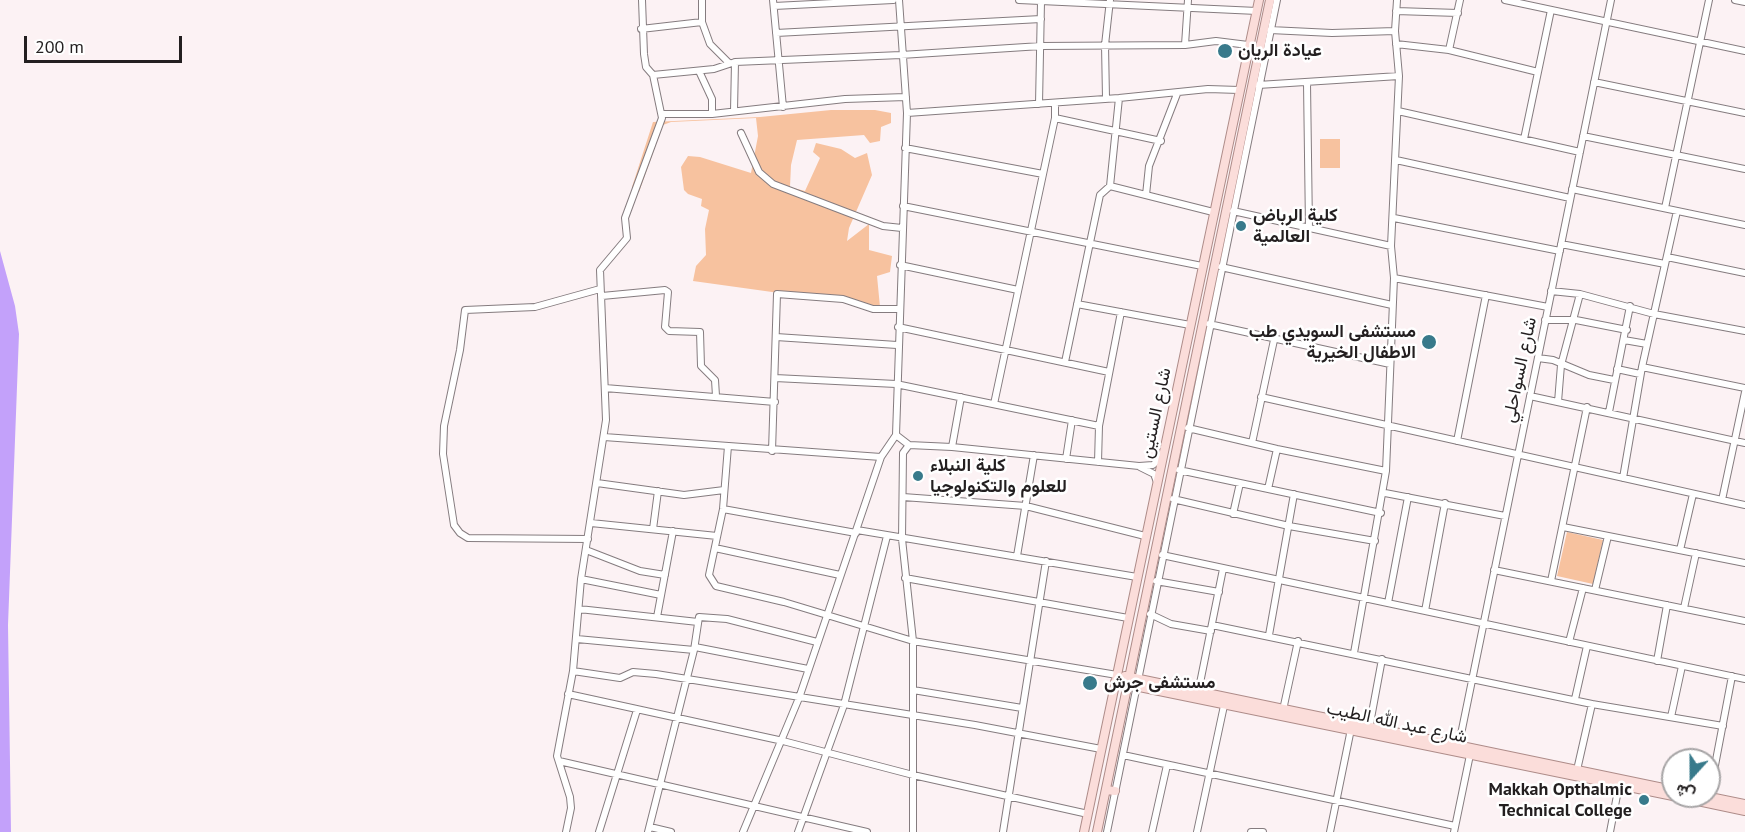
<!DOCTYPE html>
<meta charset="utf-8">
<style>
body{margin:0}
#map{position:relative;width:1745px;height:832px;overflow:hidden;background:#fcf2f4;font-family:"PT Sans",Vazirmatn,sans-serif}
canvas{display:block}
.north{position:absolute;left:1661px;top:748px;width:60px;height:60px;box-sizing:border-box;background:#fff;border:2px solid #a7a5a6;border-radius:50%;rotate:201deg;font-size:16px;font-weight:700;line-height:24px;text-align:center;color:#231f20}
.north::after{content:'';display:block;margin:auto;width:21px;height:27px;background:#387a8b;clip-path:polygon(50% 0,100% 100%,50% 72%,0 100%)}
.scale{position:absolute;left:24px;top:36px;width:158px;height:27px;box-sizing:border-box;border:3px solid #231f20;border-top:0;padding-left:8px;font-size:18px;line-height:21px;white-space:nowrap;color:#231f20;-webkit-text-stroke:4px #fff;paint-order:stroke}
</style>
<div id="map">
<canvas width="1745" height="832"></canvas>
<div class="north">ش</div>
<div class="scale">200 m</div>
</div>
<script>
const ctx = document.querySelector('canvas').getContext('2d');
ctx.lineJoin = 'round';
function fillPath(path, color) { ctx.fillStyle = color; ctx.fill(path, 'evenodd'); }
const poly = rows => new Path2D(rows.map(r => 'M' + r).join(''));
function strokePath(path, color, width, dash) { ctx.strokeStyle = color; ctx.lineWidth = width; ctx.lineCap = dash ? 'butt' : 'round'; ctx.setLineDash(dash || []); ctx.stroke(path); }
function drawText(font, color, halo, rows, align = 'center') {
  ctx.font = font + ' "PT Sans",Vazirmatn,sans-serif'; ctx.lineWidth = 5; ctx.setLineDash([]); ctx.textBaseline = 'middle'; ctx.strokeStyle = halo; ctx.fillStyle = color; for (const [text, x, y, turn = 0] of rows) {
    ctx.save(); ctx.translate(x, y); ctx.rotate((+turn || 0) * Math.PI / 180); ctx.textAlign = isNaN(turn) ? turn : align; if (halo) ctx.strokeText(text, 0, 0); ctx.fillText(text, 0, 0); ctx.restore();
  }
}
fillPath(poly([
 [831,110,875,110,891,113,891,123,881,127,880,141,870,143,864,135,797,140,791,165,790,187,805,191,820,158,813,152,816,143,841,149,855,158,867,153,872,175,849,228,847,241,869,224,869,250,892,256,890,272,877,276,880,307,693,281,696,266,706,255,705,229,709,210,701,206,702,199,688,194,684,190,681,167,688,156,700,157,751,173,758,136,756,118,671,122,663,125,639,192,632,187,653,122,760,117],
 [1320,139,1340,139,1340,168,1320,168],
 [1567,532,1603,540,1593,584,1557,576]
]), '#f7c29f');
fillPath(poly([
 [0,251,15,306,19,334,8,625,11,832,0,832]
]), '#c3a1fa');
const minor = poly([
 [702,0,702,22,710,44,729,63],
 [773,0,783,107],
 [899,0,907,113,896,435,909,445,952,447,1139,466,1153,465,1162,456],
 [1019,0,1257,11],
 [1505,0,1745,51],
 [1735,0,1745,2],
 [774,6,893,0],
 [1396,11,1458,13],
 [641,29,702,22],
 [1270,30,1332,33,1395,31],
 [776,33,1041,19],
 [1396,44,1449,50,1538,72],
 [1185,45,1188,0],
 [1449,50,1460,0],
 [699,71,712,99,712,114],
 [653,75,714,69,735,62,901,55,1041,46,1185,45,1216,41,1248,45],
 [1594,82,1745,113],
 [1307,83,1309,228],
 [1258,85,1399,76],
 [1106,98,1105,45,1110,0],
 [1039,104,1041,2],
 [734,111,735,62],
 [1398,111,1580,152],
 [907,113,1119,98,1208,89,1239,90],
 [662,114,712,114,845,99,906,97],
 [1055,118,1161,141],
 [741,133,759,172,773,184,883,226,902,228],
 [1583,136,1745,169],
 [1524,139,1551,10],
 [905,148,1043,174],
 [1396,160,1570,198],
 [1110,186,1213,212],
 [1572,189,1745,225],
 [1146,195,1149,166,1177,94],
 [903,206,1202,266],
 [1665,208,1709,0],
 [1233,211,1391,246],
 [1394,218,1560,251],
 [1561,244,1665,264],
 [1667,257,1745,273],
 [900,265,1018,290],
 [1221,267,1392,305],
 [1394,278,1548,307],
 [1551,291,1580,294,1654,314,1745,331],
 [602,296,665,290,668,292,665,327,669,331,700,332,701,366,715,380,716,396],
 [1077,304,1190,325],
 [1545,320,1576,320,1627,330],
 [1209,324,1390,364],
 [898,327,1109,372],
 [776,337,897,345],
 [1624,340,1647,344],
 [1538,358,1553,360,1589,375,1614,380],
 [1065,362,1100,195,1110,186,1119,98],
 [1642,367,1745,388],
 [1617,369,1640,374],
 [775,378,896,384,1099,426],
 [605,388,775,402],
 [1530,396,1745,443],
 [1261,397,1745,505],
 [1558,402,1561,365,1580,294],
 [994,404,1055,118,1055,103],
 [1609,412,1630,306],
 [1188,428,1277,449,1386,471],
 [604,437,881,457],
 [1457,441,1486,295],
 [1252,443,1274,340],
 [909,445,903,453,902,539,913,641,913,832],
 [728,446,723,509,709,575,716,586,784,602,913,641,1117,675],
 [952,447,961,397],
 [772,451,777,294,843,299,873,309,899,309],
 [1066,459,1072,420],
 [1098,462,1099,426,1121,312],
 [1140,467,1154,474,1157,482],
 [1179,470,1381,513],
 [1623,478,1642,367,1677,211],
 [597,483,684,495,724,490],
 [1268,489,1277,449],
 [1385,493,1505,516],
 [903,497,1026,506,1145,536],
 [1173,499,1289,526,1375,541],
 [1722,500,1745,392],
 [723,509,856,533],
 [1233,514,1240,483],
 [591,523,717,536],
 [1563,527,1745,563],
 [653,529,658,491],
 [857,530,1137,577],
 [588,539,468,538,460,533,454,525,443,454,444,426,460,350,465,310,535,307,600,289],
 [715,548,840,575],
 [586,550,640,571,665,575],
 [1680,550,1693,494],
 [1162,555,1745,679],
 [1017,556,1034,455],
 [1494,570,1745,621],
 [905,578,1128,618],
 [581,579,661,595],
 [1156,581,1219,592],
 [1551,581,1587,407],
 [1595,590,1608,536],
 [1388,603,1408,497],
 [1684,608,1696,553],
 [579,609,698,622],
 [1425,611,1445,503],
 [1150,614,1171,624,1211,631],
 [657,617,673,531],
 [1212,625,1592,704,1723,726],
 [1269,635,1294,494],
 [577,639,694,650],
 [1569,642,1583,588],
 [695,647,808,669],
 [1354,653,1386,471,1394,278,1391,246,1399,76,1395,31,1397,0],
 [1657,661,1667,605],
 [573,671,620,678,633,672,656,674,975,725,1101,749],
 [913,690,1022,708],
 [568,694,783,741,913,775,1088,814],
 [1197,698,1223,569],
 [1575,699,1587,646],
 [1283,710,1298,641],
 [1671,717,1682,666],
 [1369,729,1382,659],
 [1458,749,1611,0],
 [1123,755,1455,826],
 [559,761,867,832],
 [1577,770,1592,704],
 [1709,797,1732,676],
 [650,827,671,832],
 [566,832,571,808,570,797,557,756,573,671,581,579,606,420,600,270,627,238,625,218,662,118,653,75,646,67,644,54,642,0],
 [599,832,637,710],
 [648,832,694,650,699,617,727,619,817,642],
 [743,832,799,698,881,457,896,435],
 [798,832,844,705,887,536],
 [1003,832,1046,561],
 [1107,832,1277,0],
 [1152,832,1167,765],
 [1197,832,1225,701],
 [1251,832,1263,832],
 [1330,832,1351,729],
 [1454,832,1471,750],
 [1610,832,1619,785]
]);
const major = poly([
 [1125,676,1673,790],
 [1115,682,1673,796],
 [1106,790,1115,791],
 [1674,796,1745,811],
 [1705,796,1745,804],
 [1084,832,1259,0],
 [1097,832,1270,0]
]);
strokePath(minor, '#857c7f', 8);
strokePath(major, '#ae8c89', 10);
strokePath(minor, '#fff', 6);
strokePath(major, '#fbddda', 8);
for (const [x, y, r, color] of [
 [1225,51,8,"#387a8b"],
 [1241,226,6,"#387a8b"],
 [1429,342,8,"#387a8b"],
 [918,476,6,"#387a8b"],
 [1090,683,8,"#387a8b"],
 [1644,800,6,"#387a8b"]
]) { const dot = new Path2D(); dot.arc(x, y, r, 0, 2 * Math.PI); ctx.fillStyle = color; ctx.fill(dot); strokePath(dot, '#fff', 2); }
drawText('bold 18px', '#231f20', '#fff', [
 ["عيادة الريان",1238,51],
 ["كلية الرباض",1253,216],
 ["العالمية",1253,237],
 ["مستشفى السويدي طب",1416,332,"right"],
 ["الاطفال الخيرية",1416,353,"right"],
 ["كلية النبلاء",930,466],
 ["للعلوم والتكنولوجيا",930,487],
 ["مستشفى جرش",1104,683],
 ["Makkah Opthalmic",1632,790,"right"],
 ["Technical College",1632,811,"right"]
], 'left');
drawText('18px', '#231f20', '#fff', [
 ["شارع السواحلي",1520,370,-78],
 ["شارع الستين",1156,413,-78],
 ["شارع عبد الله الطيب",1397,723,12]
]);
</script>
